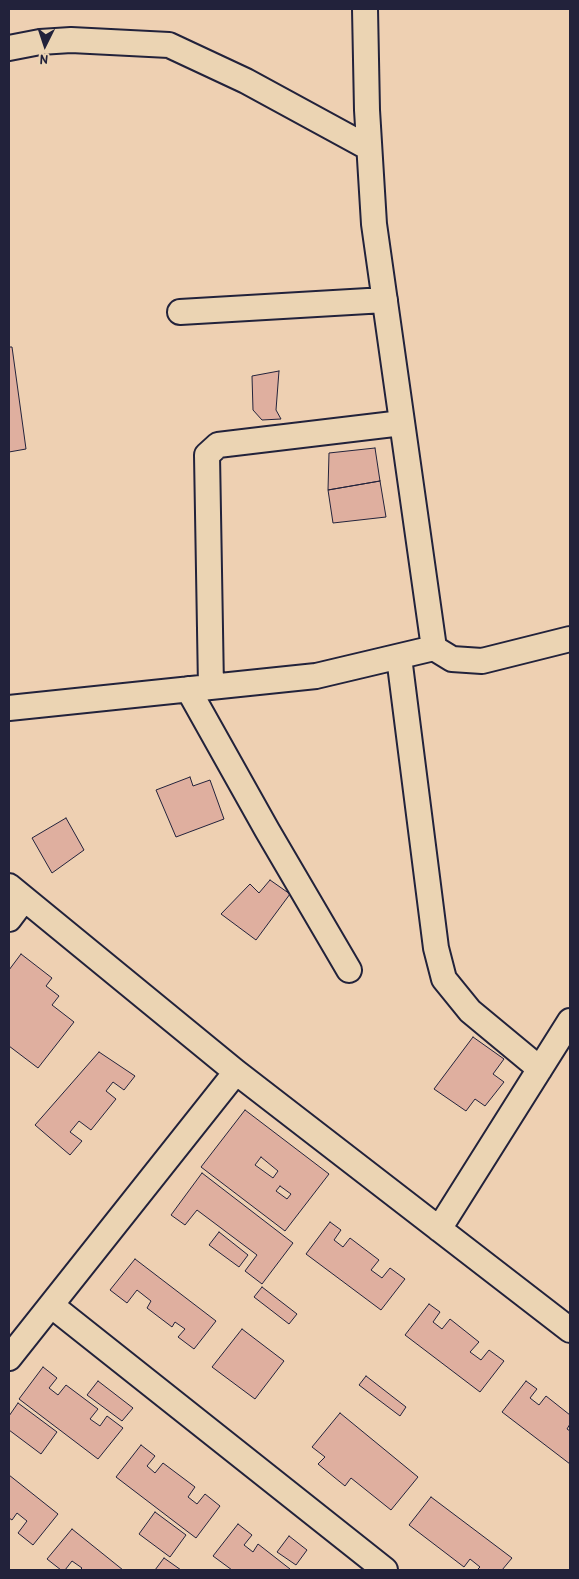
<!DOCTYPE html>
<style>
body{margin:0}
#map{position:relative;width:579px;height:1579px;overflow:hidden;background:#eed0b2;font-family:"Patrick Hand",sans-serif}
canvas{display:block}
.frame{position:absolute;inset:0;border:10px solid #22223b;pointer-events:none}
.north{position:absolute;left:20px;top:20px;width:50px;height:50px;-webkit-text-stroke:4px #ebd4b3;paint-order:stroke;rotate:184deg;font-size:14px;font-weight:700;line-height:20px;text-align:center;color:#22223b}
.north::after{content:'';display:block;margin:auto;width:18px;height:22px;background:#22223b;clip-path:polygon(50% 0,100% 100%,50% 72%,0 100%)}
</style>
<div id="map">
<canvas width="579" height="1579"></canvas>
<div class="frame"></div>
<div class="north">N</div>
</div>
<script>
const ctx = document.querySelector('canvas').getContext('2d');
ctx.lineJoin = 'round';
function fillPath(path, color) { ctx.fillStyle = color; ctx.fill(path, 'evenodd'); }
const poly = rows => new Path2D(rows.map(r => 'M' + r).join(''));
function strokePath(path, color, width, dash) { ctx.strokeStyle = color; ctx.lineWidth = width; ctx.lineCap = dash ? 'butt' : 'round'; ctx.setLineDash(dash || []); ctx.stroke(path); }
const building = poly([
 [9,347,12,347,26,449,9,452,9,347],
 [279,371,276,410,281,419,262,420,253,410,252,376,279,371],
 [375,448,380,481,328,490,329,453,375,448],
 [380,481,386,517,333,523,328,490,380,481],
 [190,777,193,786,210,780,224,819,176,837,156,790,190,777],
 [66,818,84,850,52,873,32,838,66,818],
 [270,880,290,894,256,940,221,914,250,884,259,893,270,880],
 [21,954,52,978,46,986,59,996,52,1005,74,1022,38,1068,9,1046,9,970,21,954],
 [473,1037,504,1059,493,1074,504,1082,485,1106,475,1099,466,1111,434,1089,473,1037],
 [99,1052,135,1076,124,1090,113,1082,106,1091,116,1099,91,1130,79,1121,70,1132,82,1141,70,1155,35,1125,99,1052],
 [245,1110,329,1174,285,1231,201,1167,245,1110],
 [261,1157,278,1171,273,1178,255,1165,261,1157],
 [280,1186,291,1194,287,1199,276,1191,280,1186],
 [202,1173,293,1243,262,1284,245,1271,257,1255,197,1210,185,1225,171,1215,202,1173],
 [330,1222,341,1230,334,1240,343,1247,350,1238,379,1260,371,1270,382,1278,390,1268,405,1279,381,1310,306,1254,330,1222],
 [219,1232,248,1255,239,1267,209,1245,219,1232],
 [135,1259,216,1321,194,1349,178,1337,185,1329,175,1322,172,1327,147,1308,151,1301,137,1290,127,1303,110,1290,135,1259],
 [262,1287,297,1314,289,1324,254,1297,262,1287],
 [429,1304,440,1312,433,1322,442,1329,450,1319,479,1342,470,1352,481,1360,489,1350,504,1361,480,1392,405,1335,429,1304],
 [242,1329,284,1361,255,1399,212,1367,242,1329],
 [43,1367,57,1378,49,1388,58,1395,66,1385,98,1409,90,1419,100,1426,107,1416,123,1428,98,1459,19,1399,43,1367],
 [366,1376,406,1407,400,1416,359,1385,366,1376],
 [98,1381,133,1408,122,1421,87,1395,98,1381],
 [526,1381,537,1389,530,1398,539,1405,546,1396,570,1415,570,1424,567,1429,570,1431,570,1464,502,1412,526,1381],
 [18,1403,57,1432,41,1454,9,1430,9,1416,18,1403],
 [340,1413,418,1477,391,1510,351,1478,345,1486,318,1464,325,1457,312,1447,340,1413],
 [141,1445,155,1456,147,1466,155,1473,163,1463,195,1487,188,1497,197,1504,205,1494,220,1506,196,1538,116,1477,141,1445],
 [9,1475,58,1514,33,1545,18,1533,27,1521,17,1513,12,1520,9,1518,9,1475],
 [431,1497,512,1558,502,1570,477,1570,480,1567,470,1559,464,1567,409,1525,431,1497],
 [155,1512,186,1535,170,1557,139,1534,155,1512],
 [238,1524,252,1535,244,1545,253,1552,258,1544,290,1569,289,1570,232,1570,213,1556,238,1524],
 [72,1529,123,1570,80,1570,82,1568,72,1561,65,1570,61,1570,47,1559,72,1529],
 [289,1536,307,1550,296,1565,277,1552,289,1536],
 [164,1558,181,1570,155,1570,164,1558]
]);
fillPath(building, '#dfaf9f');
strokePath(building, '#22223b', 1);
const street = poly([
 [365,9,367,110,374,224,434,648],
 [9,48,40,42,71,40,169,45,246,81,369,148],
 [180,312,385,300],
 [399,657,436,948,444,979,470,1011,540,1069],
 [211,687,207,455,218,445,402,423],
 [188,689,267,830,349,970],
 [9,708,316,676,434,648,452,659,482,661,570,639],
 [9,886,236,1072,570,1330],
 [9,919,24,899],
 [439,1229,570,1021],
 [51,1305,385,1570],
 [9,1358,236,1072]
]);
strokePath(street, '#22223b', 28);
strokePath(street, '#ebd4b3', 24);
</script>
